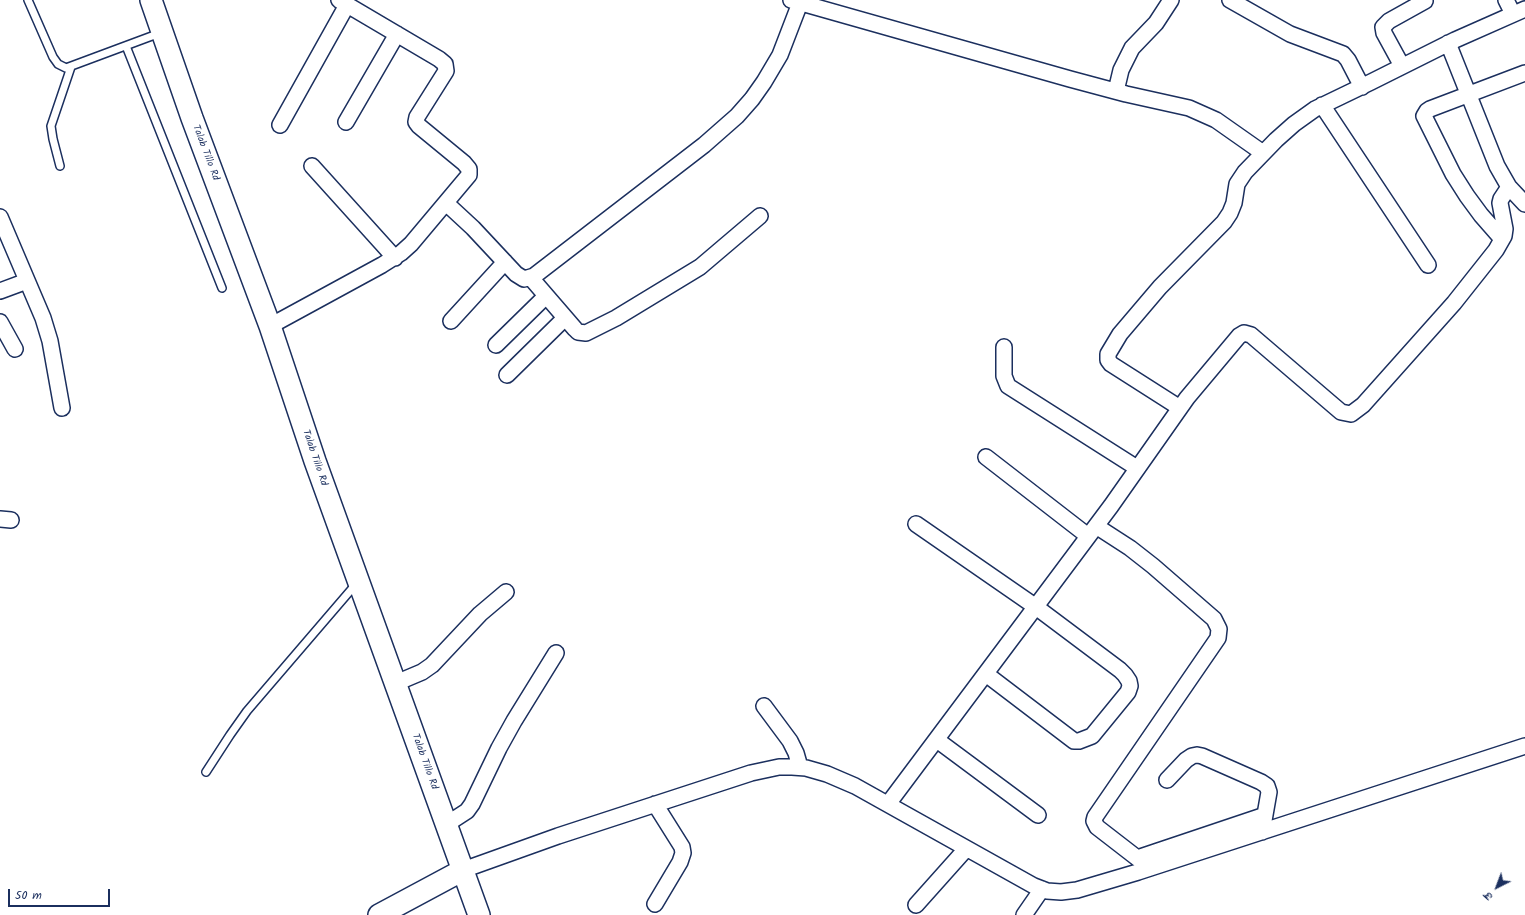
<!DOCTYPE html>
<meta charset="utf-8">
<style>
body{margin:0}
#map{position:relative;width:1525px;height:915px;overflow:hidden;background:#fff;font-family:Kalam,"Playpen Sans Deva",sans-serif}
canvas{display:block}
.north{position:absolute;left:1477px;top:867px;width:40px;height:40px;-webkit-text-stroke:3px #fff;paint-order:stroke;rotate:222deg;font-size:11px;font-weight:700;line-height:16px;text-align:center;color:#1b2f5e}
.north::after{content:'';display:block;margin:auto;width:14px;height:18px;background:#1b2f5e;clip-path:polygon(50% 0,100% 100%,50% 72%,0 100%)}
.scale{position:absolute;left:8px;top:889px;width:102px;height:18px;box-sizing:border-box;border:2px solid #1b2f5e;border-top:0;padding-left:5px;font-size:12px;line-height:14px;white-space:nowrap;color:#1b2f5e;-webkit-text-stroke:3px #fff;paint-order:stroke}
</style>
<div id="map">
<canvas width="1525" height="915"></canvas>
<div class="north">उ</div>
<div class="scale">50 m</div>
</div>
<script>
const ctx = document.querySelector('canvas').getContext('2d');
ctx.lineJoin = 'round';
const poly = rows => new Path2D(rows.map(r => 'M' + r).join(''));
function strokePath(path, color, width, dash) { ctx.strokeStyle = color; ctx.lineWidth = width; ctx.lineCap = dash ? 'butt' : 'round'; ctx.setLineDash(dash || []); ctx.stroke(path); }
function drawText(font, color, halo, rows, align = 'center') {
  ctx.font = font + ' Kalam,sans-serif'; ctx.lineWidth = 4; ctx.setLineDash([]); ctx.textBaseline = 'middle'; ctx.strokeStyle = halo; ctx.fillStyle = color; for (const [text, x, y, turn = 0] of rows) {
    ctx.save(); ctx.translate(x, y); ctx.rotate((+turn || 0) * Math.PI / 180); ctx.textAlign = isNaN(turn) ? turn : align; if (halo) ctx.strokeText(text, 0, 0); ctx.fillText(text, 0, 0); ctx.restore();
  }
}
const lane = poly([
 [28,0,53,57,58,64,66,68,160,33],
 [126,46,222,288],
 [60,166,53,139,51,126,71,67],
 [206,772,230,735,247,711,356,584]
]);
const street = poly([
 [791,0,1070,79,1126,94,1189,108,1216,120,1263,153],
 [1230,0,1290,34,1343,54,1348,60,1362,87],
 [1506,0,1513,14],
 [1448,43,1497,166,1509,187,1525,204],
 [1402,66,1384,33,1383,27,1389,21,1425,1],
 [1116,91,1121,70,1132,48,1156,23,1171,0],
 [1322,105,1428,265],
 [346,122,397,34],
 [280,125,347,5],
 [312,166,395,258],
 [446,203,473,228,516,274,524,279,534,276,704,145,737,116,752,99,764,82,780,55,800,3],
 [0,217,43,318,50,341,62,408],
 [1502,239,1481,215,1467,196,1453,174,1424,116,1427,111,1430,109,1525,73],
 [531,278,575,329,578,332,586,333,616,318,700,267,760,216],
 [0,291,27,281],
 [451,321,505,262],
 [0,322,15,349],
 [270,326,382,265,401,253,411,244,469,175,469,169,464,163,419,126,416,122,417,117,446,71,445,64,439,59,339,0],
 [496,345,546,296],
 [1004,347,1004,376,1008,386,1137,468],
 [507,375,565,318],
 [1180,408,1111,364,1108,360,1108,354,1120,334,1160,287,1224,222,1230,213,1234,203,1237,184,1245,172,1276,140,1294,124,1315,109,1371,82,1455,40,1525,9],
 [986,457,1088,536],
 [0,519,11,520],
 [916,524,1036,607,1120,670,1125,675,1129,681,1130,686,1128,692,1092,736,1079,741,1074,741,986,674],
 [1096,526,1130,548,1153,566,1214,619,1219,629,1218,638,1095,817,1094,821,1097,827,1150,868],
 [396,683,422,672,432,665,480,614,506,592],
 [764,706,790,741,796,753,800,767],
 [937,740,1038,815],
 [1167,780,1186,760,1192,756,1197,755,1202,756,1261,782,1267,786,1269,792,1262,832],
 [655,804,682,847,683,853,680,862,655,904],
 [888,804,1111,506,1187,398,1239,336,1244,333,1251,335,1341,412,1351,414,1363,405,1454,303,1496,250,1504,236,1505,229,1500,203,1501,199,1509,187],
 [447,824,467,811,472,804,499,748,514,721,556,653],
 [1137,858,1265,815],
 [463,870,558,836,751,773,779,767,792,767,806,768,827,774,855,786,1034,886,1047,891,1061,892,1077,890,1138,872,1525,746],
 [916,905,966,849],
 [1024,915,1042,889]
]);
const secondary = poly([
 [151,0,192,118,270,326,315,461,479,915],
 [379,915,463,870]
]);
strokePath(lane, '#1b2f5e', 10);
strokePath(street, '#1b2f5e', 18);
strokePath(secondary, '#1b2f5e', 24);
strokePath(lane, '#fff', 7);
strokePath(street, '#fff', 15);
strokePath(secondary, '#fff', 21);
drawText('10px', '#1b2f5e', '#fff', [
 ["Talab Tillo Rd",205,153,69],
 ["Talab Tillo Rd",314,458,71],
 ["Talab Tillo Rd",424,762,70]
]);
</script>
